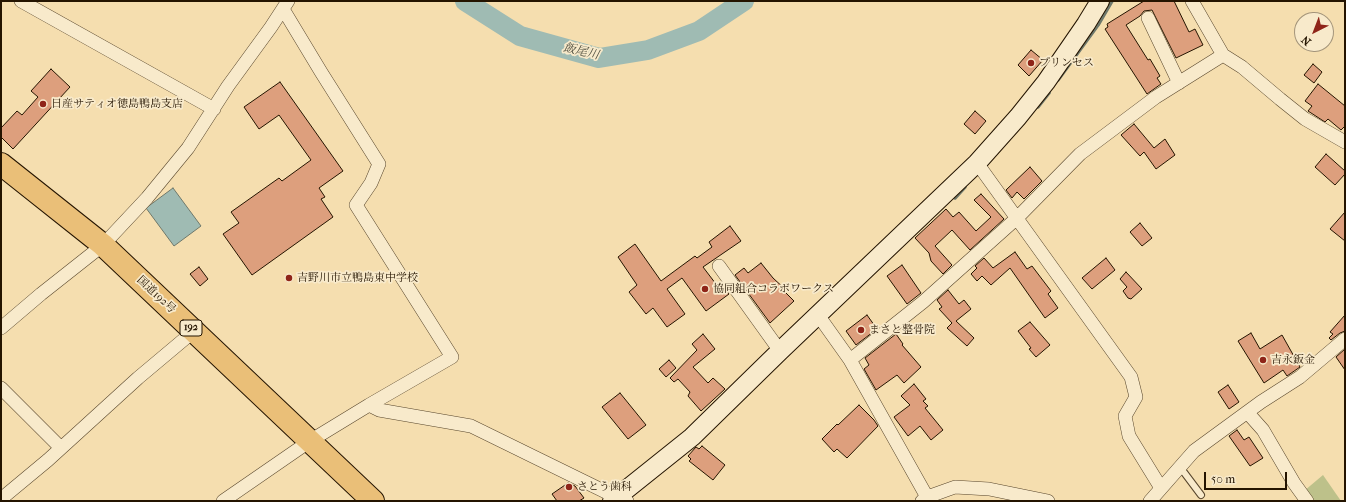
<!DOCTYPE html>
<meta charset="utf-8">
<style>
body{margin:0}
#map{position:relative;width:1346px;height:502px;overflow:hidden;background:#f5deaf;font-family:"IM FELL French Canon",serif}
canvas{display:block}
.frame{position:absolute;inset:0;border:2px solid #241400;pointer-events:none}
.north{position:absolute;left:1294px;top:12px;width:40px;height:40px;box-sizing:border-box;background:#f8eacb;border:1px solid #a3947a;border-radius:50%;rotate:222deg;font-size:11px;font-weight:700;line-height:16px;text-align:center;color:#241400}
.north::after{content:'';display:block;margin:auto;width:14px;height:18px;background:#8f2418;clip-path:polygon(50% 0,100% 100%,50% 72%,0 100%)}
.scale{position:absolute;left:1204px;top:472px;width:83px;height:18px;box-sizing:border-box;border:2px solid #241400;border-top:0;padding-left:5px;font-size:12px;line-height:14px;white-space:nowrap;color:#241400;-webkit-text-stroke:3px #f8eacb;paint-order:stroke}
</style>
<div id="map">
<canvas width="1346" height="502"></canvas>
<div class="frame"></div>
<div class="north">N</div>
<div class="scale">50 m</div>
</div>
<script>
const ctx = document.querySelector('canvas').getContext('2d');
ctx.lineJoin = 'round';
function fillPath(path, color) { ctx.fillStyle = color; ctx.fill(path, 'evenodd'); }
const poly = rows => new Path2D(rows.map(r => 'M' + r).join(''));
function strokePath(path, color, width, dash) { ctx.strokeStyle = color; ctx.lineWidth = width; ctx.lineCap = dash ? 'butt' : 'round'; ctx.setLineDash(dash || []); ctx.stroke(path); }
function drawText(font, color, halo, rows, align = 'center') {
  ctx.font = font + ' "IM FELL French Canon","Noto Serif JP",serif'; ctx.lineWidth = 3.5; ctx.setLineDash([]); ctx.textBaseline = 'middle'; ctx.strokeStyle = halo; ctx.fillStyle = color; for (const [text, x, y, turn = 0] of rows) {
    ctx.save(); ctx.translate(x, y); ctx.rotate((+turn || 0) * Math.PI / 180); ctx.textAlign = isNaN(turn) ? turn : align; if (halo) ctx.strokeText(text, 0, 0); ctx.fillText(text, 0, 0); ctx.restore();
  }
}
fillPath(poly([
 [1323,475,1341,501,1311,501,1304,491]
]), '#bdc18a');
const water = poly([
 [173,188,201,226,174,246,146,208,173,188]
]);
fillPath(water, '#9fbbb3');
strokePath(water, '#6e786b', 1);
strokePath(poly([
 [1058,80,1098,25,1112,1],
 [1038,107,1049,93],
 [955,198,965,187]
]), '#6e786b', 3.5);
strokePath(poly([
 [465,1,520,36,599,58,648,50,699,31,744,1]
]), '#9fbbb3', 20);
const building = poly([
 [1144,1,1174,1,1189,32,1195,29,1203,45,1176,58,1152,10,1144,11,1140,16,1126,25,1148,60,1150,59,1160,76,1157,78,1161,84,1147,94,1105,29,1108,27,1107,24,1144,1],
 [1031,50,1043,60,1029,76,1018,65,1031,50],
 [1313,64,1322,72,1314,83,1304,75,1313,64],
 [51,69,70,87,13,149,1,137,1,128,17,111,22,115,38,97,31,91,51,69],
 [280,82,343,171,319,188,325,197,321,199,333,217,252,275,223,234,239,223,231,212,279,178,282,181,311,160,279,115,259,129,244,107,280,82],
 [1318,84,1345,106,1345,126,1341,130,1328,119,1325,122,1308,111,1312,106,1305,101,1318,84],
 [975,111,986,121,975,134,964,124,975,111],
 [1134,124,1154,148,1165,139,1175,155,1156,169,1144,152,1140,156,1121,135,1134,124],
 [1326,154,1345,171,1345,174,1335,185,1315,167,1326,154],
 [1030,167,1042,181,1024,199,1017,192,1012,198,1006,190,1030,167],
 [981,194,1004,219,970,250,952,230,935,246,952,265,943,274,931,261,929,253,915,238,946,209,953,217,959,212,976,231,991,217,974,200,981,194],
 [1345,212,1345,241,1330,229,1345,212],
 [1140,223,1152,238,1142,246,1130,232,1140,223],
 [730,226,741,241,703,267,719,288,723,285,729,294,706,311,682,278,667,289,685,314,667,327,653,308,646,314,629,292,637,285,618,257,635,244,661,281,695,256,697,258,712,247,709,242,730,226],
 [1015,252,1027,269,1032,266,1051,291,1048,294,1058,308,1045,318,1010,268,991,285,982,276,977,281,971,274,977,268,975,266,984,258,993,268,1015,252],
 [1106,258,1115,270,1092,289,1082,278,1106,258],
 [761,263,773,278,786,290,784,291,794,301,770,323,735,275,744,268,748,273,761,263],
 [902,265,921,293,907,304,887,276,902,265],
 [199,267,208,279,200,286,190,274,199,267],
 [1126,272,1142,289,1131,299,1128,298,1123,291,1127,287,1120,279,1126,272],
 [948,290,959,304,964,300,971,309,956,321,974,338,967,346,947,328,952,323,939,309,942,307,937,300,948,290],
 [867,315,877,329,856,345,846,331,867,315],
 [1345,315,1345,331,1340,333,1331,340,1329,338,1333,334,1330,332,1345,315],
 [1030,322,1050,345,1036,357,1029,349,1031,348,1018,331,1030,322],
 [1251,333,1260,349,1282,335,1300,367,1287,376,1283,370,1264,383,1238,341,1251,333],
 [703,334,715,349,693,367,708,383,713,378,725,389,701,411,688,396,690,392,678,379,674,382,670,378,697,350,692,344,703,334],
 [896,334,903,344,902,345,921,367,904,383,897,375,876,390,864,369,869,365,865,358,896,334],
 [1345,349,1345,370,1336,357,1345,349],
 [669,360,676,368,666,377,659,369,669,360],
 [914,384,926,399,923,401,928,406,925,408,943,430,931,440,920,426,908,436,894,417,910,405,901,396,914,384],
 [1228,385,1239,402,1229,409,1218,392,1228,385],
 [620,393,646,425,628,439,602,407,620,393],
 [859,405,874,420,878,426,847,458,837,449,834,452,822,439,837,424,838,425,859,405],
 [1237,430,1244,440,1249,437,1263,458,1250,466,1229,436,1237,430],
 [702,446,725,465,713,480,689,461,691,459,688,456,696,447,699,449,702,446],
 [568,483,575,486,584,498,579,501,557,501,552,494,568,483]
]);
fillPath(building, '#dd9f7d');
strokePath(building, '#241400', 1);
const lane = poly([
 [1180,467,1201,495]
]);
const street = poly([
 [21,1,214,109],
 [1192,1,1223,55,1242,67,1280,99,1305,119,1345,142],
 [283,9,321,72,379,164,371,183,356,205,452,357,369,405],
 [1148,18,1179,83],
 [977,163,1131,377,1136,397,1125,416,1129,436,1161,488],
 [719,266,780,351],
 [818,315,850,360,927,497],
 [1,328,41,294,103,245,147,198,188,148,228,86,271,27,288,1],
 [850,360,923,302,1017,218,1080,154,1156,97,1223,55],
 [1,388,61,448],
 [1247,412,1263,430,1294,483,1307,501],
 [1,499,48,460,138,378,194,331],
 [223,501,310,441,369,405,379,410,471,426,616,497,627,501],
 [922,501,927,497,955,487,989,489,1048,501],
 [1150,501,1194,451,1261,402,1300,377,1345,339]
]);
const secondary = poly([
 [612,501,692,437,780,351,977,163,1018,117,1046,82,1086,24,1100,1]
]);
const highway = poly([
 [1,164,103,245,373,501]
]);
strokePath(lane, '#58462c', 8);
strokePath(street, '#58462c', 14);
strokePath(secondary, '#241400', 20);
strokePath(highway, '#241400', 24);
strokePath(lane, '#f8eacb', 6);
strokePath(street, '#f8eacb', 13);
strokePath(secondary, '#f8eacb', 18);
strokePath(highway, '#eabf78', 22);
for (const [x, y, r, color] of [
 [1031,63,4,"#8f2418"],
 [43,104,4,"#8f2418"],
 [289,278,4,"#8f2418"],
 [705,289,4,"#8f2418"],
 [861,330,4,"#8f2418"],
 [1263,360,4,"#8f2418"],
 [569,487,4,"#8f2418"]
]) { const dot = new Path2D(); dot.arc(x, y, r, 0, 2 * Math.PI); ctx.fillStyle = color; ctx.fill(dot); strokePath(dot, '#f8eacb', 1.5); }
for (const [x, y, w] of [
 [191,328,22]
]) { const box = new Path2D(); box.roundRect(x - w / 2, y - 8, w, 16, 3); ctx.fillStyle = '#f8eacb'; ctx.fill(box); strokePath(box, '#241400', 1); }
drawText('bold 10px', '#241400', null, [
 ["192",191,328]
]);
drawText('11px', '#241400', '#f8eacb', [
 ["プリンセス",1039,63],
 ["日産サティオ徳島鴨島支店",51,104],
 ["吉野川市立鴨島東中学校",297,278],
 ["協同組合コラボワークス",713,289],
 ["まさと整骨院",869,330],
 ["吉永鈑金",1271,360],
 ["さとう歯科",577,487]
], 'left');
drawText('11px', '#241400', '#f8eacb', [
 ["国道192号",156,295,43]
]);
drawText('italic 12px', '#4f4e3f', '#f8eacb', [
 ["飯尾川",581,52,13]
]);
</script>
